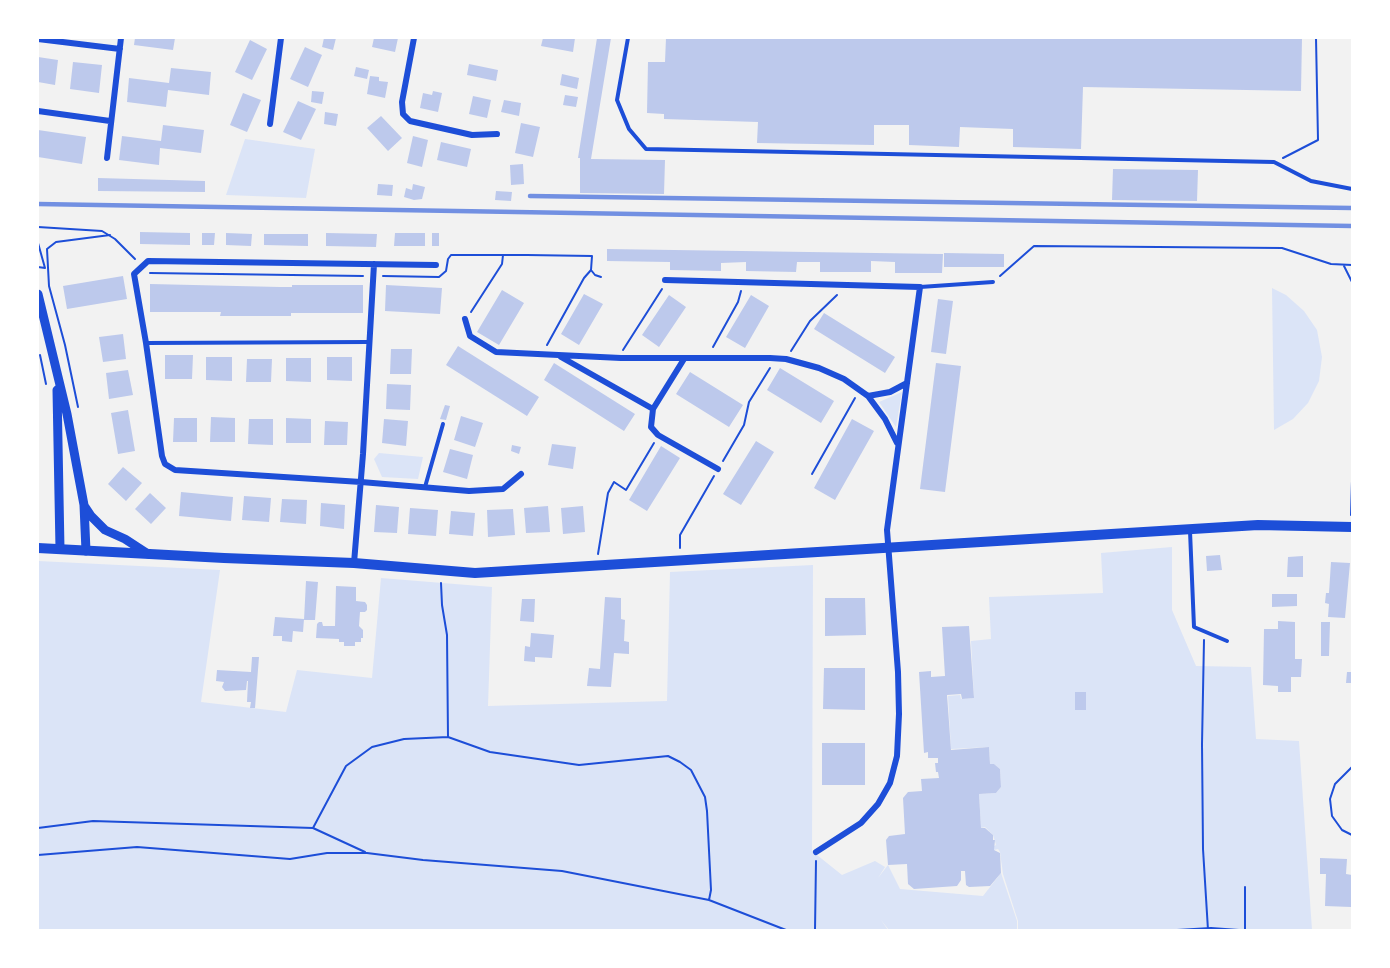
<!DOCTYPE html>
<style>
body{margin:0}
#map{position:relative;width:1390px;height:968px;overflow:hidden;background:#f2f2f2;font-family:Raleway,sans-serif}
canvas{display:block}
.frame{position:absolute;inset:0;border:39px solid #fff;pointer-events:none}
</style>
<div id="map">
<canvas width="1390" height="968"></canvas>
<div class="frame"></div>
</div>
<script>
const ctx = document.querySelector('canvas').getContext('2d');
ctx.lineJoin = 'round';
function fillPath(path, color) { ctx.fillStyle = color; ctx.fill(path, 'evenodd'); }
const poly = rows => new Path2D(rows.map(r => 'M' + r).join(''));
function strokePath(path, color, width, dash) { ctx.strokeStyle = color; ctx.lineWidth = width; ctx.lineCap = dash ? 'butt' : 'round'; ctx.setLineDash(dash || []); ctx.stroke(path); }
fillPath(poly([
 [245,139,315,149,306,198,226,195],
 [1272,288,1286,295,1304,311,1317,330,1322,357,1319,381,1308,403,1293,419,1274,430],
 [902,392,896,427,879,402],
 [379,453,423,457,418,479,382,477,374,459],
 [1172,547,1172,610,1196,666,1251,667,1256,739,1299,741,1312,930,1018,930,1018,921,1003,874,1000,852,998,849,994,850,994,846,996,845,993,835,985,827,981,828,979,794,996,793,1001,787,1000,769,994,764,990,764,989,747,951,749,948,696,960,695,961,699,974,698,971,641,991,639,989,597,1103,593,1101,553],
 [38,561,220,570,201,702,286,712,297,670,372,678,381,578,492,587,488,706,667,701,670,572,813,565,812,851,842,875,875,861,885,867,878,878,888,865,900,889,983,896,1001,873,1017,921,1017,930,889,930,881,920,888,930,38,930]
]), '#dbe4f7');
fillPath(poly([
 [135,38,175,38,173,50,134,45],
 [324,38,336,38,333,50,322,47],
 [374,38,398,38,395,52,372,47],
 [543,38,575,38,573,52,541,46],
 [597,38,611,38,591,159,665,160,664,194,580,193,580,158,578,158],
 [666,38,1302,38,1301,91,1083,87,1081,149,1013,147,1013,129,960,127,959,147,909,145,909,125,874,125,874,145,757,143,758,122,664,119,664,114,647,113,648,62,665,62],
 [250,40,267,49,252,80,235,72],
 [305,47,322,55,308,87,290,79],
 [38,57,58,60,55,85,38,82],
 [73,62,102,65,99,93,70,89],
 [469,64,498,70,496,81,467,75],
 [356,67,369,70,367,79,354,76],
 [171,68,211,72,209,95,168,90,166,107,127,102,129,78,169,83],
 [562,74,579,78,577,89,560,85],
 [370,76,379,77,379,81,388,82,385,98,367,94],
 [312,91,324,92,322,104,311,102],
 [433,91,442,93,438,112,420,108,423,93,432,95],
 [243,93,261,100,247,132,230,125],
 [565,95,578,97,576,107,563,105],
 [473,96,491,100,487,118,469,114],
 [504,100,521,103,519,116,501,112],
 [298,101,316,109,301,140,283,132],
 [325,112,338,114,336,126,324,124],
 [381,116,402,138,388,151,367,128],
 [521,123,540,127,533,157,515,153],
 [163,125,204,130,201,153,160,148,159,165,119,160,122,136,161,141],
 [38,130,86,137,82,164,38,157],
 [413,136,428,140,422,167,407,163],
 [441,142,471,149,467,167,437,160],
 [523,164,524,184,511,185,510,165],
 [1113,169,1198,170,1197,201,1112,200],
 [98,178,205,181,205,192,98,191],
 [378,184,393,185,392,196,377,195],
 [413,184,425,187,422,199,414,200,404,197,406,188,412,190],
 [496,191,512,192,511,201,495,200],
 [140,232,190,233,190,245,140,244],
 [202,233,215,233,214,245,202,245],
 [226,233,252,234,251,246,226,245],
 [326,233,377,234,376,247,326,246],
 [395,233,425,233,425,246,394,246],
 [432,233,439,233,439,246,432,246],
 [264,234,308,234,308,246,264,245],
 [607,249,943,254,942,273,895,273,895,262,871,261,871,272,820,272,820,262,797,262,796,272,746,271,746,262,721,263,721,271,670,270,670,262,607,261],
 [944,253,1004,254,1004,267,944,267],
 [123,276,127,299,67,309,63,286],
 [150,284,280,287,292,287,292,285,363,285,363,313,291,313,291,316,220,316,221,312,150,312],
 [386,285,442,288,440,314,385,311],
 [502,290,524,303,499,345,477,332],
 [584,294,603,304,579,345,561,334],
 [669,295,686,307,659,347,642,335],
 [751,295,769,306,745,348,726,337],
 [938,299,953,301,946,354,931,352],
 [824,313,895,357,885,373,814,329],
 [123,334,126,359,103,362,99,337],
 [458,346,539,397,527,416,446,365],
 [391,349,412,349,411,374,390,374],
 [165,355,193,355,192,379,165,379],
 [206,357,232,357,232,381,206,380],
 [327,357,352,357,352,381,327,380],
 [286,358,311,358,311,382,286,381],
 [247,359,272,359,271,382,246,382],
 [554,363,635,414,624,431,544,380],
 [936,363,961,366,945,492,920,489],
 [780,368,834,401,821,423,767,390],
 [128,370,133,395,109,399,106,373],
 [690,372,743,405,729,427,676,394],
 [387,384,411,385,410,410,386,409],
 [445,405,450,406,446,420,440,419],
 [128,410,135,451,118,454,111,413],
 [461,416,483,423,475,447,454,440],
 [211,417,235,418,235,442,210,442],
 [174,418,197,418,197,442,173,442],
 [286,418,311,419,311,443,286,443],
 [249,419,273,419,273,445,248,444],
 [384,419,408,421,406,446,382,443],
 [852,419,874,431,835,500,814,488],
 [325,421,348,422,347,445,324,445],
 [756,441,774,452,741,505,723,494],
 [552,444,576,447,573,469,548,465],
 [512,445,521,447,519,454,511,451],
 [661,446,680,458,647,511,629,500],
 [450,449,473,455,467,479,443,472],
 [123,467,142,483,126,501,108,484],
 [181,492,233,497,231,521,179,516],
 [150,493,166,508,151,524,135,509],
 [244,496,271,498,269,522,242,520],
 [282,499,307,500,306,524,280,522],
 [321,503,345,505,344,529,320,526],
 [376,505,399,507,397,533,374,532],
 [548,506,550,532,526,533,524,508],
 [583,506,585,532,563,534,561,508],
 [410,508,438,510,436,536,408,534],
 [513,509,515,535,488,537,487,510],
 [451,511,475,513,473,536,449,534],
 [1220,555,1222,570,1207,571,1206,556],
 [1303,556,1303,577,1287,577,1288,557],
 [1331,562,1350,563,1345,618,1328,617,1329,604,1325,603,1326,593,1329,593],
 [306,581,318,582,315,620,304,620],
 [336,586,356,587,356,601,365,602,367,605,367,610,365,612,360,612,359,626,363,630,363,638,361,638,361,642,355,642,355,646,344,646,344,642,339,642,339,639,316,638,317,624,319,622,322,622,323,626,335,626],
 [1272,594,1297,594,1297,606,1272,607],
 [605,597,621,598,621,619,625,620,624,641,629,642,629,654,614,653,611,687,587,686,589,668,600,669],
 [825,598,865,598,866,635,825,636],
 [522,599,535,599,534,622,520,621],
 [275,617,304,619,303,632,293,631,292,642,282,641,282,636,273,636],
 [1278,621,1295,622,1295,659,1302,659,1301,677,1291,677,1291,692,1278,692,1278,686,1263,685,1264,629,1278,629],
 [1321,622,1330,622,1329,656,1321,656],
 [969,626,974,698,962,699,961,694,947,695,951,750,989,747,990,764,994,764,1000,769,1001,787,996,793,979,794,981,828,985,828,993,835,993,840,995,840,994,850,1000,853,1001,873,990,886,969,887,966,885,965,871,961,871,961,880,957,886,914,889,908,884,907,864,888,865,886,840,889,836,905,834,903,798,908,792,922,791,921,779,939,778,938,772,936,772,935,763,938,763,938,758,928,758,928,752,924,753,919,672,931,671,931,677,945,676,942,627],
 [531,633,554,635,552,658,535,657,535,662,524,661,525,646,530,647],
 [252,657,259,657,255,708,250,708,251,702,247,702,248,681,247,681,246,690,225,691,222,687,224,682,216,681,217,670,251,672],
 [824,668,865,668,865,710,823,709],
 [1347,672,1352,672,1352,683,1346,683],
 [1075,692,1086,692,1086,710,1075,710],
 [822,743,865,743,865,785,822,785],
 [1320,858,1347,859,1346,874,1352,875,1351,907,1325,906,1326,874,1320,874]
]), '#bdc9ec');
strokePath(poly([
 [1283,158,1318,140,1316,38],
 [38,227,102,231,115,239,135,259],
 [38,243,45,268,38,267],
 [1344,266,1352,282],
 [150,273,363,276],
 [383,276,439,277,446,271,448,259,451,255,527,255,592,256,591,270,595,275,601,277],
 [1000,276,1034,246,1282,248,1331,264,1352,265],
 [471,312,502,264,503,255],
 [547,345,584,278,591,270],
 [713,347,738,302,741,291],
 [623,350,662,289],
 [791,351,810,321,837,295],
 [40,355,46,384],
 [78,407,65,345,49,286,47,249,56,242,110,235],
 [723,461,744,425,749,402,770,368],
 [812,474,855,398],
 [1351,515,1352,481],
 [680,548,680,535,714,476],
 [598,554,608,493,614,482,626,490,654,443],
 [441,583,442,605,447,635,448,737,490,752,579,765,668,756,680,762,691,770,705,797,707,811,711,890,709,900],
 [1204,640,1202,744,1203,849,1208,930],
 [1352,767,1335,784,1330,799,1332,816,1342,830,1352,835],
 [38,828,93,821,313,828,365,852],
 [313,828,346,766,372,747,404,739,448,737],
 [38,855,137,847,290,859,327,853,367,853,423,860,562,871,709,900,786,930],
 [1245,887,1245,930],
 [815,930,816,861],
 [1177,930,1211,928,1239,930]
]), '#1d4ed8', 2);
strokePath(poly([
 [628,38,617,100,629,129,646,149,1274,162,1311,181,1352,189],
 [920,287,993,282],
 [146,343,368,342],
 [425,487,443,424],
 [1190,531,1194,627,1227,641]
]), '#1d4ed8', 4);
strokePath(poly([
 [414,38,402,102,403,114,410,121,472,135,497,134],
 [38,39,120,49],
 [38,111,110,121],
 [270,124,281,38],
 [107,158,121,38],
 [436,265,148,261,134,274,146,343,162,456,165,464,175,470,361,482,469,491,503,489,521,474],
 [665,280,920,287,887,530,898,672,899,714,897,756,890,783,878,804,861,823,816,852],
 [465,319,470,336,496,352,621,358,770,358,786,359,819,368,844,379,868,396,885,419,897,443],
 [561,357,653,409,684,359],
 [868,396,890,392,907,383],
 [653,409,651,427,658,435,718,469],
 [354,563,363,454,374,264]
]), '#1d4ed8', 6);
strokePath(poly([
 [38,294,67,414,84,505,86,551],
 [57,390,60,549],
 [85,507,91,516,105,530,125,539,148,554]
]), '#1d4ed8', 9);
strokePath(poly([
 [38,548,224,558,354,563,475,573,1258,525,1352,527]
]), '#1d4ed8', 10);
strokePath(poly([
 [530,196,1352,208],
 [38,204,1352,226]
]), '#7290e2', 4.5);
</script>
